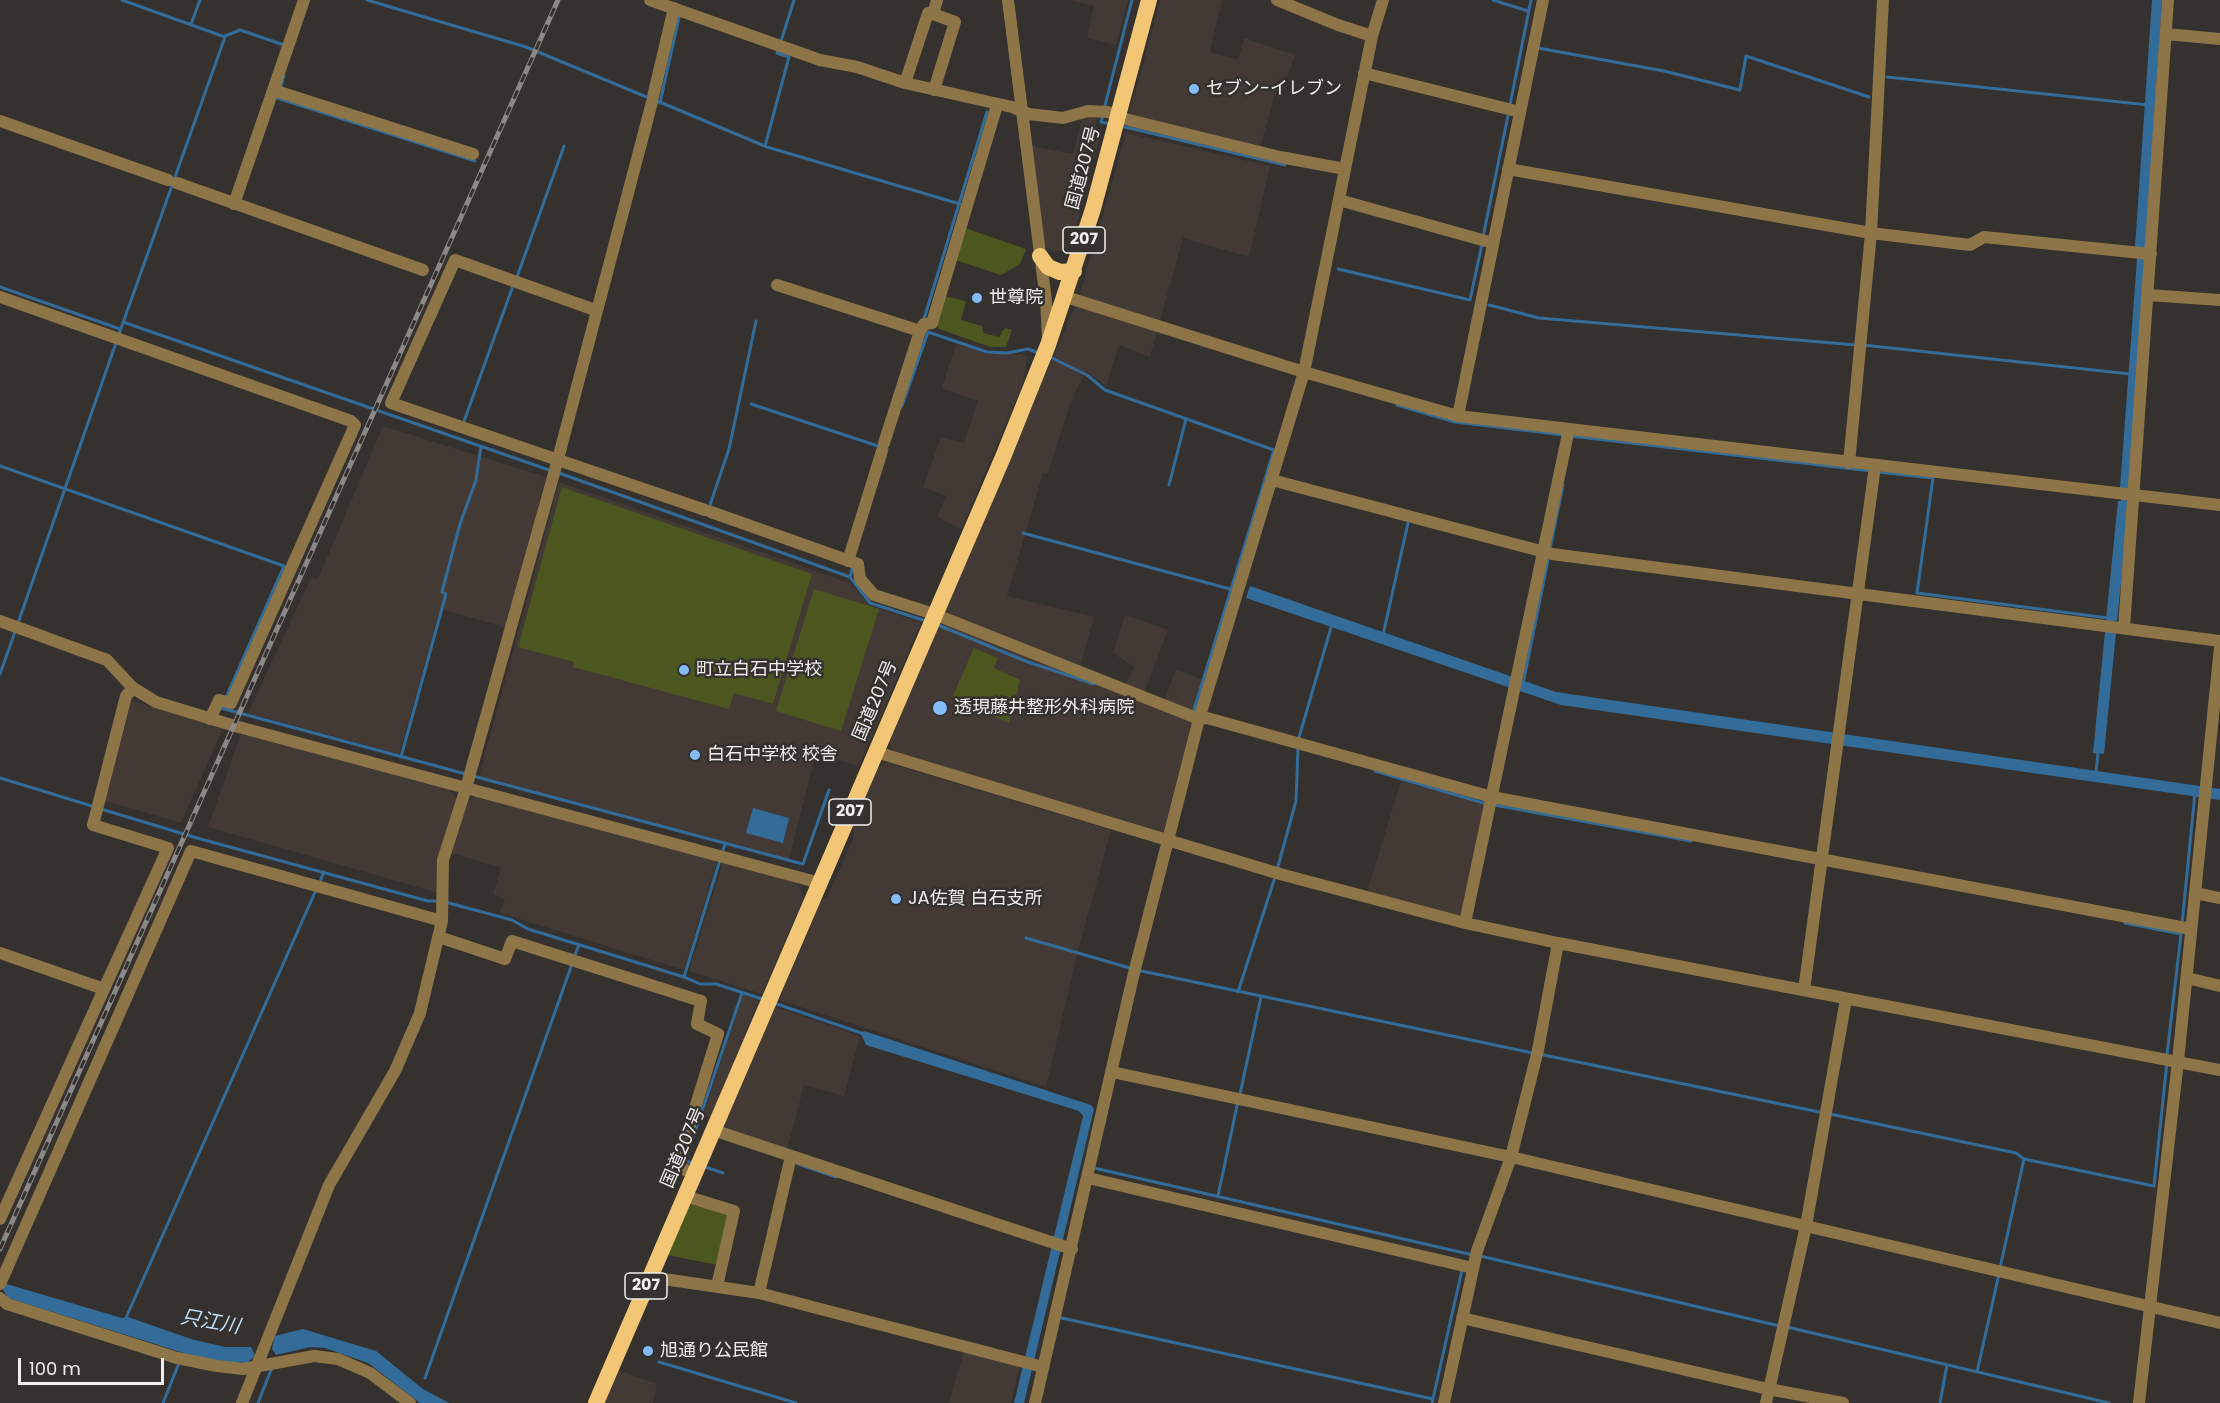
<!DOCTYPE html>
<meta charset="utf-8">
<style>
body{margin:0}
#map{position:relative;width:2220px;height:1403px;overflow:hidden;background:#34312f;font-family:Poppins,sans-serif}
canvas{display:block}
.scale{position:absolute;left:18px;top:1358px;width:146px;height:27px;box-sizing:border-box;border:3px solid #f1efee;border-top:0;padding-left:8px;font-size:18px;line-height:21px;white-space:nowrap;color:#f1efee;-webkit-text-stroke:4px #34312f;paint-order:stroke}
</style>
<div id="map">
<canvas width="2220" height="1403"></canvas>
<div class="scale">100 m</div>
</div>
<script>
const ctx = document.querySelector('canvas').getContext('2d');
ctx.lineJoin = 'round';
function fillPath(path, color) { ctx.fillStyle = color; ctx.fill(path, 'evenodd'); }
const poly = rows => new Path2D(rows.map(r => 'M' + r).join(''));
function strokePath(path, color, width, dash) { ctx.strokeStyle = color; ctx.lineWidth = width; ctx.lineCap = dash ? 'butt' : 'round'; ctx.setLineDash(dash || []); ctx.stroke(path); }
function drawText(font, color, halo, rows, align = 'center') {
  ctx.font = font + ' Poppins,"Noto Sans JP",sans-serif'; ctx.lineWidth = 5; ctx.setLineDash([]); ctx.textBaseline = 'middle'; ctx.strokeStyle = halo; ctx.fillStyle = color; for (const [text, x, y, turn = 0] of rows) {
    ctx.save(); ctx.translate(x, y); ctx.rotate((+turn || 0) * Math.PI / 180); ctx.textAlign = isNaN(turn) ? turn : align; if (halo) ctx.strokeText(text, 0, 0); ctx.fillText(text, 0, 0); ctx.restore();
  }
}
fillPath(poly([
 [1070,0,1128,0,1116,45,1087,38,1094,6],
 [1160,0,1222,0,1210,52,1238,60,1244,38,1295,55,1286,80,1279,79,1260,148,1129,116],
 [1097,115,1096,127,1102,129,1072,244,1063,251,1051,251,1043,244,1030,146,1073,154,1082,119],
 [1126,133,1270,166,1249,257,1183,238,1150,357,1119,345,1106,386,1086,370,1070,404,1048,473,1043,473,1007,596,1094,617,1080,666,1126,684,1134,667,1113,653,1125,615,1168,630,1144,693,1164,701,1176,669,1206,681,1167,833,894,752,890,746,889,737,1079,297],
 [956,344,988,354,1022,354,1028,357,1021,389,961,529,937,517,946,496,923,487,941,437,964,443,978,401,942,388],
 [383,426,546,477,505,627,440,609,399,754,248,713,311,578,318,579],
 [559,482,850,583,869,605,921,623,859,766,816,753,789,859,479,776],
 [128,700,223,728,181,823,102,800],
 [241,734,450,790,457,799,438,893,208,827],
 [888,763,1111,830,1078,951,1046,1087,779,1000,821,900,827,898,853,839,853,822,875,772,883,764],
 [1401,781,1490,805,1464,917,1367,892],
 [476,797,717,860,684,970,500,913,505,899,493,894,501,868,451,853,468,801],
 [723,862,797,883,804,897,762,994,689,971],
 [743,995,759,1001,710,1118,703,1115],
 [773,1006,860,1036,844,1096,804,1085,786,1154,721,1130],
 [964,1350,1020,1365,1011,1403,949,1403],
 [617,1370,657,1384,653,1403,603,1403]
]), '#433a35');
fillPath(poly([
 [965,228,1026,249,1020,264,1001,275,955,260],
 [944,296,966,301,961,320,982,326,983,333,999,337,1005,328,1012,330,1006,347,990,347,939,329,936,322],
 [562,487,812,574,773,704,734,693,729,709,573,667,574,662,518,647],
 [814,589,879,609,841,731,776,711],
 [974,648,998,658,994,668,1020,680,1009,723,952,698],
 [689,1204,729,1214,718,1265,667,1255]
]), '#4b571f');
fillPath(poly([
 [2152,0,2162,0,2130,490,2127,490,2126,501,2129,501,2127,525,2117,621,2114,621,2116,633,2104,754,2093,753,2105,632,2109,632,2110,621,2106,620,2118,501,2121,501,2122,490,2120,488,2137,259,2135,247],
 [1250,586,1556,692,2220,789,2220,800,1561,705,1246,598],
 [753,808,789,818,783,843,746,833],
 [864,1031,1091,1105,1094,1109,1024,1403,1014,1403,1083,1116,1079,1111,866,1045,861,1034],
 [3,1283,122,1318,128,1317,191,1339,225,1347,251,1347,255,1356,247,1363,223,1362,187,1354,8,1298,2,1288],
 [303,1329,376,1351,423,1389,449,1403,420,1403,368,1363,325,1348,310,1347,276,1355,272,1349,275,1336]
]), '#336c99');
strokePath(poly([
 [367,0,526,47,649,98],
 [1493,0,1528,11],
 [191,24,200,0],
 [225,36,240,30,284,45],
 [781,41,794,0],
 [1538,48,1664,71,1740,90,1746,56,1869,97],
 [1887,77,2148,105],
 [280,89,284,76],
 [278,96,277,98,475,161],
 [655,100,767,147,960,204],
 [660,103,680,13],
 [1510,105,1531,0],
 [1104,109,1132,0],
 [1103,115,1101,122,1111,124],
 [1121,126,1285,165],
 [765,146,789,57,777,53,779,48],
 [1483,237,1509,111],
 [1338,269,1470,300,1482,244],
 [517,277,564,146],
 [0,287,120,329],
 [1489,305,1539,318,1856,345],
 [924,319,987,112],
 [123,322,552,471],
 [119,334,225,37,122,0],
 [1863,345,2130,374],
 [1050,357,1087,375,1105,390,1274,450,1193,713],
 [751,404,887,449],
 [1397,405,1455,422,1564,435],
 [902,406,928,332,987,352,1007,353,1028,349,1039,353],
 [463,424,514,283],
 [1571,436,1871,471],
 [0,466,284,566,227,695],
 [1878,472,1933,478,1917,593,2108,618],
 [559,473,850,577,870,603,926,621],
 [1169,485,1186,419],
 [709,508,729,449,756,321],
 [1023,533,1230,589],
 [1550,549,1563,485],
 [850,577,853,565],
 [18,623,117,340],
 [938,625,1028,662,1094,684],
 [1383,635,1408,523],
 [0,674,16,629],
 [1523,684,1549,555],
 [221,708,466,774],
 [1298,741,1332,624],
 [401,757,446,594,442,592,460,524,476,480,481,446],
 [1375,771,1487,804],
 [2096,772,2098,752],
 [473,776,803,864,829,790],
 [0,778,95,807],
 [1494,805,1691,841],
 [101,809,197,838,428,901,438,901],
 [722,853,725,844],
 [1277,870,1296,801,1298,748],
 [319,884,324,872],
 [445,902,512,920,528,929,684,977,720,860],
 [2125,923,2181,934],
 [2182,924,2195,793],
 [1026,938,1130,968],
 [574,957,579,945],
 [1137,970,1533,1053],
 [684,977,700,984,716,984,762,999],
 [1238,992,1275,877],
 [774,1003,864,1034],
 [1539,1054,1824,1113],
 [2167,1055,2181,934],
 [1240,1094,1261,997],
 [1830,1114,2016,1153,2024,1159],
 [693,1163,685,1161,742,993],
 [798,1164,836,1177],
 [705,1167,723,1173],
 [1094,1168,1473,1255],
 [1218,1196,1238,1101],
 [1480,1256,1780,1326],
 [2000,1268,2024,1159,2154,1186,2167,1062],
 [1057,1317,1433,1399],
 [125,1320,316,890],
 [1787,1327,2109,1403],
 [659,1362,796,1403],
 [1977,1372,1999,1274],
 [425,1378,572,964],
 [163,1403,179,1363],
 [258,1403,271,1370],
 [1432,1403,1462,1270],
 [1940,1403,1947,1365]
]), '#336c99', 3);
strokePath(poly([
 [650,0,820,60,857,67,905,83,1012,107,1029,114,1063,118,1088,111,1108,112,1129,120,1280,157,1345,169],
 [1008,0,1046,301,1048,338],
 [1277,0,1338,25,1372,36],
 [2166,34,2220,39],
 [1364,73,1520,112],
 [905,83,928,13,933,14],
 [273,90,473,154],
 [934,90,955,22,933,14,937,0],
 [0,121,168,180],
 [1508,169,1871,233,1970,245,1984,237,2151,254],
 [177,183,423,270],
 [1339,200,1493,243],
 [234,204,304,0],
 [777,285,920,331],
 [2148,295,2220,300],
 [0,297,351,421,355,425,231,703,219,700,210,719],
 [1066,297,1304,372,1458,416,2220,505],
 [595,310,455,260,391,403,705,510],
 [1458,416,1543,0],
 [884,443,920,331,924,324,932,323,997,105],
 [1849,463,1871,233,1883,0],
 [1272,480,1552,554,2220,641],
 [711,512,858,564,860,579,874,595,934,614,1199,719,1207,718,1492,797,2191,929],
 [848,561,882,451],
 [0,621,107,660,133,688,126,696,93,825,168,848,104,989,0,953],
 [2124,628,2168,0],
 [876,752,1280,874,1465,923,1558,943,2220,1070],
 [2195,893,2220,898],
 [1465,923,1569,429],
 [439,937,505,959,512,941,701,1001,697,1024,718,1034,677,1166,694,1174],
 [2187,978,2220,986],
 [1804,990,1875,466],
 [1112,1072,1511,1157,2220,1323],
 [713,1130,1072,1249],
 [1088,1178,1473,1268],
 [685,1196,734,1211,717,1286],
 [0,1219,104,989],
 [650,1277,759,1293,1043,1367],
 [0,1284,191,851,442,921],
 [759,1293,791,1156],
 [0,1298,7,1304,177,1358,217,1366,243,1369,314,1356,338,1359,370,1373,410,1403],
 [1462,1318,1768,1389,1843,1403],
 [242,1403,329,1185,395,1071,420,1013,442,921,443,860,466,788],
 [1035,1403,1133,977,1199,719,1304,372,1372,36,1383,0],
 [1444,1403,1477,1251,1511,1157,1538,1050,1558,943],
 [1766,1403,1806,1226,1846,999],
 [2139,1403,2178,1061,2220,647]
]), '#8d7548', 12);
strokePath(poly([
 [653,97,674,8],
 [133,688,156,702,235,726,820,883],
 [466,788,558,459,652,102]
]), '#8d7548', 12);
strokePath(poly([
 [1040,256,1048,267,1060,272,1074,271],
 [596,1403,1003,457,1048,345,1093,209,1149,0]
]), '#f2c674', 16);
const rail = poly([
 [0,1249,558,0]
]);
strokePath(rail, '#8b8987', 5);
strokePath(rail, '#34312f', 3, [9]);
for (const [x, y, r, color] of [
 [1194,89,6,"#84bcfb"],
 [977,298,6,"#84bcfb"],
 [684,670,6,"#84bcfb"],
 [940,708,8,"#84bcfb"],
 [695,755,6,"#84bcfb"],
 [896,899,6,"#84bcfb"],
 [648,1351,6,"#84bcfb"]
]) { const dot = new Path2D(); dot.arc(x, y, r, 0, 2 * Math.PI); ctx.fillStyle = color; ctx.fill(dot); strokePath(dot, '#34312f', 2); }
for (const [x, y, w] of [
 [1084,240,42],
 [850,812,42],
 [646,1286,42]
]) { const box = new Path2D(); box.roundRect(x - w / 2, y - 13, w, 26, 4.5); ctx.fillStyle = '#34312f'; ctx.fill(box); strokePath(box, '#f1efee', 1.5); }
drawText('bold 16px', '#f1efee', null, [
 ["207",1084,240],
 ["207",850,812],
 ["207",646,1286]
]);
drawText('18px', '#f1efee', '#34312f', [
 ["セブン-イレブン",1206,89],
 ["世尊院",989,298],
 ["町立白石中学校",696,670],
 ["透現藤井整形外科病院",954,708],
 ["白石中学校 校舎",707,755],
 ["JA佐賀 白石支所",908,899],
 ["旭通り公民館",660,1351]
], 'left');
drawText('18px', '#f1efee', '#34312f', [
 ["国道207号",1084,168,-75],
 ["国道207号",876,701,-67],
 ["国道207号",684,1148,-67]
]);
drawText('italic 20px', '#c1dffa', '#34312f', [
 ["只江川",210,1323,10]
]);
</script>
